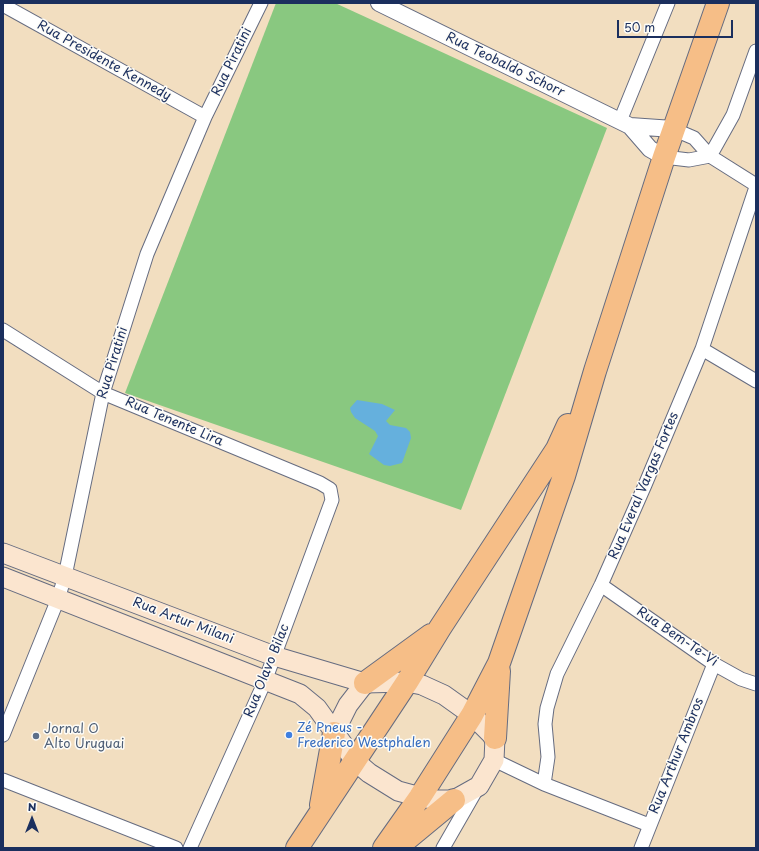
<!DOCTYPE html>
<meta charset="utf-8">
<style>
body{margin:0}
#map{position:relative;width:759px;height:851px;overflow:hidden;background:#f2dec0;font-family:"Playpen Sans",sans-serif}
canvas{display:block}
.frame{position:absolute;inset:0;border:4px solid #1b2f5e;pointer-events:none}
.north{position:absolute;left:12px;top:799px;width:40px;height:40px;-webkit-text-stroke:3px #fdfcf7;paint-order:stroke;rotate:0deg;font-size:11px;font-weight:700;line-height:16px;text-align:center;color:#1b2f5e}
.north::after{content:'';display:block;margin:auto;width:14px;height:18px;background:#1b2f5e;clip-path:polygon(50% 0,100% 100%,50% 72%,0 100%)}
.scale{position:absolute;left:617px;top:20px;width:116px;height:18px;box-sizing:border-box;border:2px solid #1b2f5e;border-top:0;padding-left:5px;font-size:12px;line-height:14px;white-space:nowrap;color:#1b2f5e;-webkit-text-stroke:3px #fdfcf7;paint-order:stroke}
</style>
<div id="map">
<canvas width="759" height="851"></canvas>
<div class="frame"></div>
<div class="north">N</div>
<div class="scale">50 m</div>
</div>
<script>
const ctx = document.querySelector('canvas').getContext('2d');
ctx.lineJoin = 'round';
function fillPath(path, color) { ctx.fillStyle = color; ctx.fill(path, 'evenodd'); }
const poly = rows => new Path2D(rows.map(r => 'M' + r).join(''));
function strokePath(path, color, width, dash) { ctx.strokeStyle = color; ctx.lineWidth = width; ctx.lineCap = dash ? 'butt' : 'round'; ctx.setLineDash(dash || []); ctx.stroke(path); }
function drawText(font, color, halo, rows, align = 'center') {
  ctx.font = font + ' "Playpen Sans",sans-serif'; ctx.lineWidth = 3; ctx.setLineDash([]); ctx.textBaseline = 'middle'; ctx.strokeStyle = halo; ctx.fillStyle = color; for (const [text, x, y, turn = 0] of rows) {
    ctx.save(); ctx.translate(x, y); ctx.rotate((+turn || 0) * Math.PI / 180); ctx.textAlign = isNaN(turn) ? turn : align; if (halo) ctx.strokeText(text, 0, 0); ctx.fillText(text, 0, 0); ctx.restore();
  }
}
fillPath(poly([
 [276,3,335,3,607,128,461,510,125,393]
]), '#89c880');
fillPath(poly([
 [357,400,382,404,395,410,386,421,390,425,406,428,410,432,411,438,402,463,390,466,384,465,369,454,378,436,375,431,355,418,351,412,350,408]
]), '#65b0dd');
const minor = poly([
 [3,5,205,117],
 [620,121,668,3],
 [673,129,694,138,710,156,756,185],
 [710,156,733,115,756,51],
 [664,157,689,160,710,156],
 [3,330,103,393,320,483,330,489,332,500,265,681,190,848],
 [702,349,756,381],
 [601,585,714,664,741,679,756,684],
 [3,735,58,599,65,576,103,393,147,254,205,117,261,3],
 [494,760,544,784,649,825],
 [3,780,176,848],
 [544,784,548,757,545,724,547,708,557,674,601,585,645,485,702,349,756,187],
 [443,848,478,787],
 [641,848,714,664]
]);
const tertiary = poly([
 [379,3,630,126,650,149,664,157],
 [630,126,673,129]
]);
const secondary = poly([
 [3,553,274,656,365,683,407,682,422,685,444,695,472,715,495,738,494,760,479,786,454,800,437,800,420,797,398,791,369,773,355,761,317,708,300,694,3,577],
 [334,733,348,705,365,683]
]);
const trunk = poly([
 [365,683,431,635],
 [495,738,499,671],
 [321,805,334,733],
 [297,848,407,682,440,628,557,449,568,425],
 [384,848,420,797,472,715,499,663,564,476,595,371,664,157,718,3],
 [396,848,454,800]
]);
strokePath(minor, '#666c80', 15);
strokePath(tertiary, '#666c80', 18);
strokePath(secondary, '#666c80', 21);
strokePath(trunk, '#666c80', 24);
strokePath(minor, '#fff', 13);
strokePath(tertiary, '#fff', 16);
strokePath(secondary, '#fbe5cf', 19);
strokePath(trunk, '#f6be87', 22);
for (const [x, y, r, color] of [
 [289,735,4,"#3f7fe0"],
 [36,736,4,"#5c6f8a"]
]) { const dot = new Path2D(); dot.arc(x, y, r, 0, 2 * Math.PI); ctx.fillStyle = color; ctx.fill(dot); strokePath(dot, '#fdfcf7', 1.5); }
drawText('13px', '#1b2f5e', '#fdfcf7', [
 ["Rua Presidente Kennedy",104,61,29],
 ["Rua Piratini",232,62,-64],
 ["Rua Teobaldo Schorr",505,65,26],
 ["Rua Piratini",113,363,-73],
 ["Rua Tenente Lira",174,422,23],
 ["Rua Everal Vargas Fortes",644,486,-67],
 ["Rua Artur Milani",183,621,21],
 ["Rua Bem-Te-Vi",677,637,34],
 ["Rua Olavo Bilac",267,671,-68],
 ["Rua Arthur Ambros",677,756,-68]
]);
drawText('13px', '#366cbe', '#fdfcf7', [
 ["Zé Pneus -",297,728],
 ["Frederico Westphalen",297,743]
], 'left');
drawText('13px', '#4e5e75', '#fdfcf7', [
 ["Jornal O",44,729],
 ["Alto Uruguai",44,744]
], 'left');
</script>
